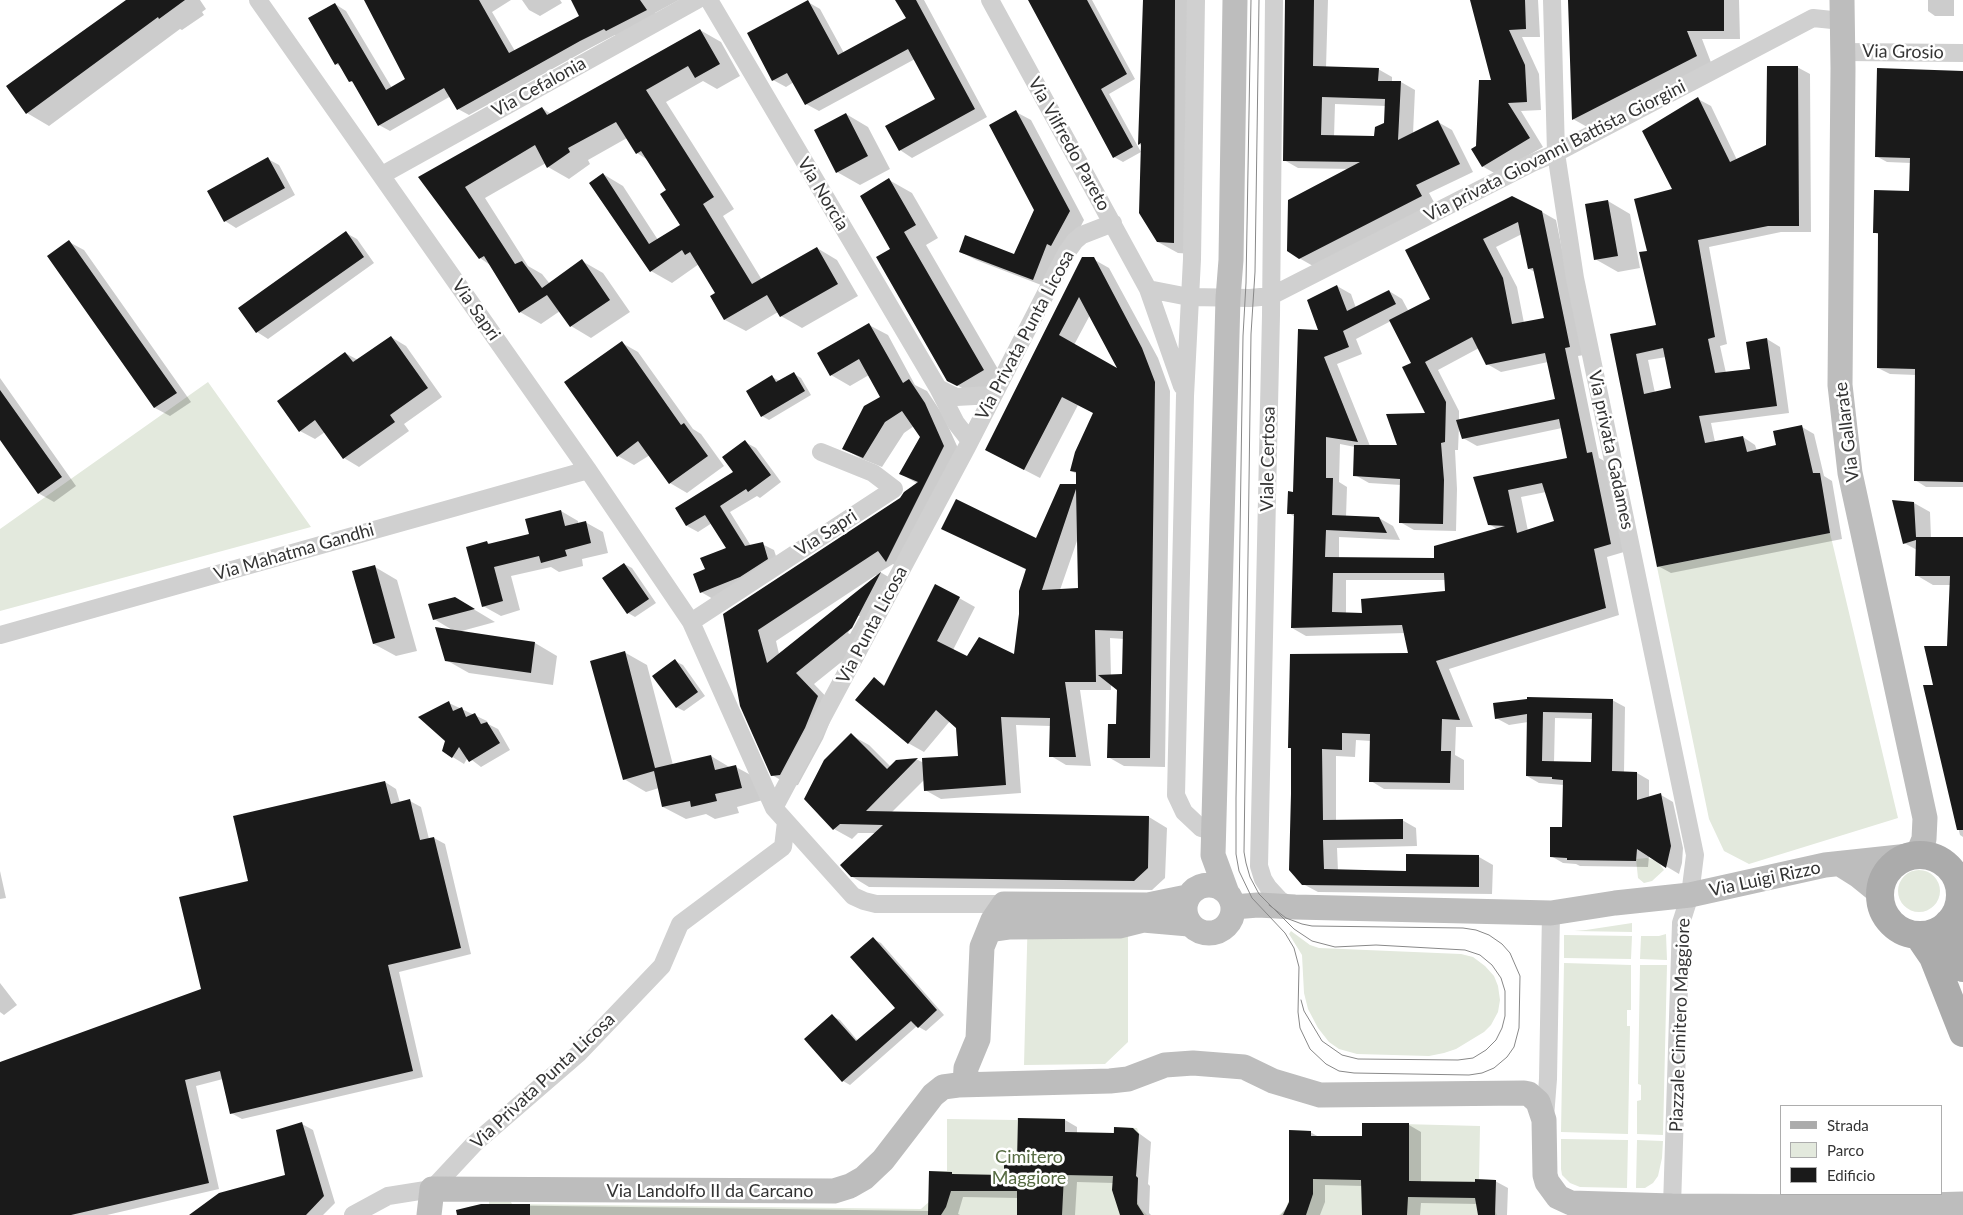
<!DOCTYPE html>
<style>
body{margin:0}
#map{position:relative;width:1963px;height:1215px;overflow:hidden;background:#fff;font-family:Lato,sans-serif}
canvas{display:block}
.legend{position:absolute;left:1780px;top:1105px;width:162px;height:90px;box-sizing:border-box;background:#fff;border:1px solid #adadad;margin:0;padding:6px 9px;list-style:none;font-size:15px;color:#333}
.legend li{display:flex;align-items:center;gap:10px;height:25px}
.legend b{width:25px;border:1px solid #adadad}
</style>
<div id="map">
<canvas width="1963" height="1215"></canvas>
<ul class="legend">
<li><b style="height:6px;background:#ababab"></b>Strada</li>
<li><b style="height:14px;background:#e3e9dd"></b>Parco</li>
<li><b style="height:14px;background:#1a1a1a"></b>Edificio</li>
</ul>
</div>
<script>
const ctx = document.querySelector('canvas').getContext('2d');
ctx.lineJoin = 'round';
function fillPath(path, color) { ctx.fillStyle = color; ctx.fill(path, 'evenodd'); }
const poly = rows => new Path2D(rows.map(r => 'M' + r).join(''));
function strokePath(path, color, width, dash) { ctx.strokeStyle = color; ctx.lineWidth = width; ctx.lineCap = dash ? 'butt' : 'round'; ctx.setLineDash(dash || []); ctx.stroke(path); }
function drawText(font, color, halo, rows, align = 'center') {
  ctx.font = font + ' Lato,sans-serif'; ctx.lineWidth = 5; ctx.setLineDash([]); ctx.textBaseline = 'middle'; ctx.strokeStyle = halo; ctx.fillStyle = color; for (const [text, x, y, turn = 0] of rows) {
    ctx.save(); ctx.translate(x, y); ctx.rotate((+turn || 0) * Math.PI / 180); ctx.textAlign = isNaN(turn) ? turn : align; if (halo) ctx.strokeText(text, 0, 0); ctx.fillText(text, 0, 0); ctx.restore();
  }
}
fillPath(poly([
 [208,382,311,527,0,611,0,529],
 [1830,533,1898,818,1749,864,1724,851,1709,819,1657,567],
 [1647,858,1657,861,1664,870,1652,881,1644,883,1638,878,1636,859],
 '1898 891a21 21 0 1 1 42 0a21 21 0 1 1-42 0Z',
 [1128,908,1128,1042,1105,1064,1024,1065,1028,910],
 [1632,923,1632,932,1574,931,1586,930],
 [1291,931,1310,945,1319,948,1461,954,1473,957,1485,966,1494,976,1498,986,1500,1000,1498,1012,1491,1025,1484,1032,1456,1049,1444,1053,1429,1056,1357,1054,1339,1049,1329,1042,1318,1028,1308,1009,1304,993,1302,955,1289,934],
 [1666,934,1667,960,1640,959,1641,936,1659,936],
 [1564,935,1632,936,1631,959,1564,958],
 [1564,963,1631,965,1631,1010,1627,1010,1627,1026,1630,1026,1628,1134,1561,1132],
 [1640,965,1667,965,1663,1135,1637,1134,1637,1101,1641,1100,1641,1085,1638,1084],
 [1017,1118,1065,1119,1065,1132,1113,1133,1114,1127,1137,1128,1139,1134,1136,1176,1138,1178,1137,1195,1135,1195,1140,1208,1147,1215,457,1215,468,1207,489,1204,489,1201,511,1202,512,1204,921,1209,930,1201,929,1171,947,1171,947,1119,1017,1120],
 [1362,1123,1480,1126,1479,1179,1496,1180,1494,1209,1497,1215,1279,1215,1285,1210,1289,1200,1289,1130,1311,1131,1311,1136,1362,1136],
 [1561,1139,1628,1140,1627,1188,1580,1187,1570,1183,1562,1175,1561,1169],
 [1637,1140,1663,1141,1662,1158,1658,1176,1653,1183,1645,1188,1636,1188]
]), '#e3e9dd');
fillPath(poly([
 [129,0,200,0,206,9,202,12,204,15,182,30,180,29,49,126,27,113],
 [365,0,511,0,492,12,515,51,581,16,576,0,679,0,655,13,658,16,618,37,615,35,592,47,469,115,458,109,451,96,390,131,379,125,356,84,350,81,342,67,336,64,335,4,346,11,392,88,406,80],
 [522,0,560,0,562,3,540,16,529,10],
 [897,0,924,0,987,117,912,158,900,150,937,100,915,59,819,111,806,104,794,82,786,87,773,80,808,2,820,9,844,53,907,19],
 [1029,0,1092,0,1135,79,1109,94,1141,152,1123,162,1114,157],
 [1144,0,1194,0,1193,254,1178,253,1158,242,1142,146,1139,144],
 [1287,0,1328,0,1326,68,1378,69,1392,77,1392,82,1401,82,1415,90,1413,134,1438,122,1452,130,1473,172,1429,193,1435,204,1313,266,1299,258,1350,169,1298,168,1284,160],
 [1335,104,1386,106,1385,124,1375,138,1334,137],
 [1472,0,1538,0,1540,37,1522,37,1539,74,1541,110,1521,111,1543,147,1496,174,1482,166,1477,146,1493,81],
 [1570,0,1739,0,1740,39,1702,39,1712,65,1589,128,1573,119],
 [1928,0,1954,0,1954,16,1935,16,1928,11],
 [700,30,721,42,740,76,717,89,703,81,666,102,734,209,723,216,762,280,817,248,837,260,858,296,802,328,781,316,778,312,746,331,725,320,711,297,717,294,699,264,672,283,651,271,590,183,603,174,623,186,658,240,682,226,668,190,648,160,637,153,627,138,588,160,590,164,569,179,548,167,546,163,485,198,528,266,542,274,550,284,582,261,603,273,630,312,591,338,571,326,560,311,541,324,520,312,490,265,480,258,420,177,542,108,551,114],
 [1797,67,1810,74,1811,232,1781,232,1709,247,1727,344,1720,346,1726,373,1752,370,1767,339,1780,347,1789,413,1711,423,1715,442,1743,437,1755,445,1757,451,1778,446,1802,427,1814,434,1824,476,1832,481,1842,539,1671,573,1658,566,1611,335,1657,326,1649,252,1673,190,1698,99,1711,106,1737,160,1767,146],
 [1666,357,1672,389,1655,393,1648,360],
 [1963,72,1963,487,1926,487,1915,480,1916,375,1890,374,1878,368,1879,235,1874,232,1911,193,1911,163,1887,162,1876,156],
 [1016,112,1031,120,1084,220,1049,288,976,260,961,252,1015,255,1036,210],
 [846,114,868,127,890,169,860,185,837,172],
 [268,159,279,165,295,195,236,228,225,221],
 [889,180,912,193,938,238,926,245,1006,383,971,393,948,380,892,249],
 [1608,201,1630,214,1640,268,1618,272,1595,259],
 [1542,212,1556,220,1584,355,1578,356,1599,458,1606,462,1624,552,1607,557,1619,615,1449,669,1473,727,1456,727,1455,755,1464,760,1464,790,1384,789,1371,781,1371,741,1356,740,1355,757,1336,756,1336,821,1402,820,1416,828,1417,846,1337,848,1338,871,1407,872,1479,857,1493,865,1492,894,1318,892,1303,884,1292,749,1290,748,1409,654,1405,633,1306,636,1292,628,1295,517,1289,513,1295,493,1320,331,1337,286,1351,294,1356,308,1389,291,1402,299,1409,312,1431,300,1407,251],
 [1522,234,1529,269,1535,272,1545,319,1524,323,1517,287,1496,247],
 [1391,321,1413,364,1427,414,1399,447,1370,446,1337,364,1362,354,1356,339],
 [1479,348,1487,364,1501,372,1548,362,1556,400,1459,420,1459,411,1438,370],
 [1459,426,1463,438,1477,446,1562,428,1568,459,1475,478,1489,524,1497,529,1435,559,1339,558,1339,537,1400,540,1393,526,1379,518,1346,517,1347,487,1339,482,1340,444,1355,447,1355,475,1369,483,1401,485,1400,522,1414,530,1456,531,1457,489,1455,450,1458,450],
 [1546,492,1555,522,1528,531,1521,497],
 [1346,580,1446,580,1447,592,1364,615,1346,614],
 [346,233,357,239,374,263,268,339,257,332],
 [69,242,84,250,191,402,170,416,155,408,49,256],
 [1093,259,1109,268,1158,358,1170,391,1165,767,1124,766,1108,757,1117,725,1119,689,1111,683,1111,690,1080,690,1091,766,1066,765,1051,756,1051,726,1016,725,1021,793,941,799,925,790,925,779,892,812,1149,817,1167,828,1165,878,1152,890,869,887,851,876,875,833,858,833,852,839,834,829,851,735,869,745,891,767,896,761,918,760,924,763,960,757,957,727,950,721,924,752,908,743,874,679,886,686,959,598,975,607,953,650,968,658,1015,655,1027,570,943,528,1036,539,1077,485,1077,474,1071,471,1094,413,1078,405,1040,478,986,450],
 [1090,315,1121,371,1074,345],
 [1078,538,1079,589,1060,590],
 [1110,638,1124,639,1124,676,1111,676],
 [869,325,888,335,915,385,927,391,943,415,962,457,905,571,893,564,880,572,899,583,870,639,814,684,836,707,823,739,798,785,791,786,772,775,724,615,901,499,918,484,901,474,921,437,914,426,904,433,882,467,862,459,843,448,882,397,869,375,850,386,831,375],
 [876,575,877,576,779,654,776,641],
 [857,616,860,616,850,634,848,633],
 [391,337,406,346,442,397,404,424,409,431,359,467,344,458,325,432,315,439,300,431,345,353,358,360],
 [622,343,638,352,693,429,701,434,724,466,687,493,670,483,650,455,634,465,618,456],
 [794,374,801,378,811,395,769,420,762,416,772,377,780,381],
 [0,378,76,486,54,502,38,493,0,438],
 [745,442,756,448,781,482,760,498,757,496,730,512,751,546,762,544,774,550,779,565,713,599,701,592,707,570,728,548,712,523,698,532,687,526,676,509,735,472],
 [1893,501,1914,503,1930,512,1931,538,1963,539,1963,837,1960,835,1924,686,1935,686,1948,647,1951,585,1933,585,1916,575,1917,550,1904,543],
 [561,511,578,521,578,524,585,522,603,532,608,553,582,559,583,566,559,572,551,567,511,576,520,610,501,616,483,606,487,542,491,545,531,535],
 [624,564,632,568,656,603,635,617,628,613],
 [375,567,397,580,417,651,396,656,374,644],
 [455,598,495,622,458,632,535,643,557,656,553,685,469,673,446,660,454,631,434,619],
 [624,652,647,665,673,765,711,756,731,768,736,767,758,779,763,800,737,807,739,813,715,819,706,814,686,819,663,807,659,788,646,792,624,779],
 [675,661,683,665,705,696,684,711,676,707],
 [1612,700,1625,707,1624,773,1637,773,1649,780,1649,798,1661,795,1673,802,1683,848,1682,863,1679,874,1649,856,1648,867,1580,866,1576,864,1563,863,1551,856,1563,829,1564,785,1539,783,1527,776,1528,722,1509,725,1496,718],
 [1555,718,1593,719,1592,764,1554,763],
 [449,703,487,721,488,724,498,729,510,750,481,767,468,757,464,764,443,751,446,741],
 [385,782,396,789,400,803,410,801,421,807,429,839,434,838,445,844,471,954,399,972,423,1077,242,1119,231,1113,223,1079,196,1086,219,1189,107,1215,0,1215,0,1063,202,990,250,882],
 [0,871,6,898,0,899],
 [873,939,881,943,944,1015,926,1031,917,1026,850,1085,843,1081,832,1016,840,1020,858,1041,896,1008],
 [0,983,17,1005,4,1015,0,1012],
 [1065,1120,1077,1127,1077,1134,1115,1134,1133,1129,1151,1142,1148,1184,1150,1186,1149,1213,1151,1215,1122,1215,1114,1183,1077,1182,1075,1215,1019,1215,1018,1198,963,1197,958,1214,960,1215,460,1215,481,1205,930,1211,951,1173,956,1176,1005,1177,1018,1161],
 [302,1124,313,1130,335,1203,323,1215,191,1215,287,1176],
 [1363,1124,1409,1125,1421,1132,1421,1182,1495,1181,1508,1188,1507,1215,1480,1215,1478,1204,1421,1203,1420,1215,1364,1215,1363,1186,1325,1185,1325,1202,1320,1215,1281,1215,1290,1202,1310,1132,1319,1137,1363,1138]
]), '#0003');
fillPath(poly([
 [126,0,185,0,159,19,158,17,26,114,6,86],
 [364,0,479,0,509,53,579,16,571,0,640,0,647,10,606,31,604,29,580,41,457,110,444,88,378,126,352,81,349,82,338,63,335,65,308,18,335,3,386,90,405,79],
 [808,0,838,55,906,18,895,0,916,0,975,109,899,151,885,126,935,99,908,49,805,105,787,73,772,81,747,33],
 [1028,0,1087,0,1127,74,1101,89,1133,147,1113,158],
 [1143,0,1175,0,1174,243,1157,242,1139,213,1141,143,1138,145],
 [1285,0,1314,0,1313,66,1379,68,1378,81,1401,81,1398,140,1438,120,1460,164,1416,185,1422,196,1299,259,1287,251,1288,200,1360,162,1283,161],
 [1322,97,1385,99,1384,123,1375,127,1374,136,1321,135],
 [1470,0,1525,0,1526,29,1509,30,1525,65,1527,102,1508,103,1530,138,1482,167,1471,149,1476,146,1479,80,1491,80],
 [1568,0,1724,0,1724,31,1687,31,1697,56,1572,120],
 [700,29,720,64,695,78,688,66,646,90,714,197,703,204,752,284,817,247,838,284,780,317,767,295,724,320,710,296,715,293,690,252,685,255,682,250,650,272,589,183,603,173,649,244,680,225,660,194,666,190,641,151,636,154,616,122,568,148,570,152,547,168,535,145,465,187,515,264,522,261,542,288,582,259,610,300,570,327,547,295,519,313,484,256,479,259,418,177,542,107,547,115],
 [1767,66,1798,66,1799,226,1768,226,1698,240,1715,337,1708,339,1715,373,1750,369,1746,342,1767,338,1777,406,1699,416,1705,443,1743,436,1747,452,1776,445,1773,431,1802,425,1813,473,1820,473,1830,533,1657,567,1610,334,1656,325,1639,252,1647,251,1634,199,1672,189,1642,131,1698,97,1730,162,1766,145],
 [1663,348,1671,388,1644,394,1636,354],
 [1877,68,1963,71,1963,482,1914,481,1915,369,1877,368,1878,233,1873,233,1874,190,1909,191,1910,158,1875,157],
 [1016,110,1070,211,1051,246,1047,244,1033,280,959,252,965,235,1014,254,1034,210,989,125],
 [846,113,868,156,836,173,814,130],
 [268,157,285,188,224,222,207,191],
 [889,178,916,225,904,232,984,370,957,386,947,381,876,257,890,249,860,196],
 [1512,196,1542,211,1570,347,1565,348,1587,453,1592,452,1611,544,1594,549,1606,608,1436,661,1460,720,1442,719,1441,751,1451,751,1450,783,1369,782,1370,734,1342,733,1342,750,1322,749,1323,820,1403,819,1403,839,1323,840,1324,869,1406,871,1406,854,1479,855,1479,887,1302,885,1289,870,1291,794,1291,748,1288,748,1290,654,1408,653,1402,625,1291,628,1294,514,1287,514,1288,491,1293,492,1298,329,1318,330,1307,300,1337,285,1347,311,1389,290,1396,304,1343,331,1349,347,1324,357,1358,442,1326,437,1326,478,1333,478,1332,515,1379,517,1387,533,1326,530,1325,557,1434,558,1434,546,1505,526,1488,525,1473,477,1567,458,1559,419,1462,439,1456,420,1555,399,1545,353,1486,365,1472,337,1425,362,1446,402,1445,442,1441,443,1444,480,1443,524,1399,523,1400,479,1353,476,1354,445,1397,445,1386,414,1425,413,1402,367,1411,363,1389,320,1430,299,1405,250],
 [1518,222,1528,269,1533,268,1544,318,1512,324,1503,278,1483,239],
 [1542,483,1554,521,1517,533,1508,490],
 [1333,573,1444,573,1445,591,1361,599,1362,613,1332,612],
 [1608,200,1618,256,1594,260,1585,204],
 [346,231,364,257,256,333,238,308],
 [69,240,177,393,154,408,47,256],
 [1082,257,1094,257,1142,348,1155,382,1150,758,1107,758,1108,724,1116,724,1117,690,1098,675,1122,674,1123,631,1095,630,1096,682,1065,682,1076,757,1049,757,1050,718,1001,717,1006,785,924,791,922,758,958,756,956,728,936,710,908,744,855,700,874,677,884,686,935,584,960,597,937,641,967,656,979,637,1014,654,1019,614,1019,591,1026,569,941,529,956,499,1036,538,1060,484,1076,484,1076,472,1070,471,1075,452,1093,413,1062,397,1024,470,985,450],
 [1079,297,1117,368,1059,335],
 [1076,489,1078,588,1042,590],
 [869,323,903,383,909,379,925,403,944,446,886,562,878,551,758,630,767,663,881,572,852,628,796,673,818,696,805,728,780,775,771,776,740,706,723,614,900,498,904,492,918,482,899,474,920,437,902,411,885,422,863,458,842,449,864,406,880,397,859,359,830,376,817,353],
 [391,336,428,388,390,415,395,422,343,459,315,420,299,432,277,401,345,352,353,362],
 [622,341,681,425,684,423,708,456,669,484,638,441,617,457,564,382],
 [794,372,805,391,761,417,746,391,772,375,776,382],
 [0,390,62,477,38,494,0,440],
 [745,440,771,475,748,492,746,489,720,506,745,546,763,542,768,559,740,577,700,593,693,574,705,569,700,558,726,548,705,515,686,526,675,508,733,472,722,457],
 [1892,500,1914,502,1916,537,1963,537,1963,830,1957,830,1923,685,1933,685,1924,646,1947,646,1950,576,1915,576,1916,540,1903,544],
 [561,510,565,526,586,521,591,543,565,550,567,556,541,563,539,556,494,567,503,601,482,607,466,547,487,541,488,544,529,534,525,519],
 [624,563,649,599,627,614,602,578],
 [375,565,395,638,373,644,352,571],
 [455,597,475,609,433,620,428,604],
 [435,627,535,642,531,673,445,661],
 [625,651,655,768,711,755,715,770,736,765,742,788,715,794,717,801,691,807,690,801,662,807,654,771,623,780,590,661],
 [675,659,698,692,676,708,652,676],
 [1527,697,1613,699,1612,771,1637,772,1637,800,1661,793,1671,846,1666,868,1637,849,1636,861,1567,860,1567,858,1550,857,1550,827,1562,827,1563,780,1552,779,1552,777,1526,776,1527,714,1495,719,1493,703,1527,699],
 [1543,712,1592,713,1591,762,1542,761],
 [449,701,453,711,462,707,466,717,475,713,481,724,487,722,500,743,469,762,459,747,452,758,442,751,445,741,418,717],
 [851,733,887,769,896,760,918,758,866,811,1149,816,1148,868,1134,881,851,877,840,865,883,825,840,824,833,830,804,799,824,760],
 [385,781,391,804,410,799,420,840,434,837,461,948,388,965,413,1071,230,1114,220,1071,185,1080,209,1183,71,1215,0,1215,0,1062,201,989,179,897,248,881,233,816],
 [873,937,937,1010,918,1028,911,1021,842,1082,804,1039,832,1014,856,1041,895,1008,850,957],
 [1018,1118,1065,1119,1065,1132,1114,1133,1114,1127,1133,1128,1139,1134,1136,1176,1138,1178,1137,1204,1144,1215,1120,1215,1112,1190,1113,1176,1064,1175,1062,1215,1017,1215,1017,1191,951,1191,946,1207,941,1215,928,1215,929,1171,952,1172,952,1174,1004,1175,1004,1160,1017,1160],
 [302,1122,324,1196,306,1215,189,1215,219,1193,285,1175,276,1130],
 [1362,1123,1409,1123,1409,1181,1475,1182,1475,1179,1496,1180,1495,1215,1478,1215,1475,1198,1408,1197,1407,1215,1362,1215,1361,1180,1313,1179,1313,1194,1306,1215,1283,1215,1289,1202,1289,1130,1311,1131,1311,1136,1362,1136],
 [481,1204,530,1204,530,1215,457,1215,456,1210]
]), '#1a1a1a');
strokePath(poly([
 [258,0,588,470,691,622,774,808,853,896,864,901,876,904,1004,904],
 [709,0,938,388,956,423,970,441],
 [990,0,1148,289,1182,386],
 [1196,0,1192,259,1185,396,1176,795,1184,812,1201,828,1214,832],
 [1274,0,1271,315,1259,866,1263,879,1268,887,1280,900,1290,906],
 [1552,0,1556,153,1575,278,1695,855,1690,895,1681,923,1672,1206],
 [1843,52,1963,53],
 [382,175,697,0],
 [1148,289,1189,297,1250,298,1271,296,1532,163,1556,153,1813,18,1842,21],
 [938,388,956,397,993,395],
 [691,622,894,489,873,473,821,452],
 [0,635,588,470],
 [774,808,967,447,1067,252,1075,241,1082,235,1113,223],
 [1545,1117,1548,1079,1551,913],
 [353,1215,388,1196,432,1189,474,1144,578,1054,662,966,680,924,783,847,786,822]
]), '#d0d0d0', 18);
strokePath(poly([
 [1842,0,1843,68,1840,385,1850,473,1925,818,1924,839,1917,856],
 [1840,864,1859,876,1880,893],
 '1185 909a24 24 0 1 1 48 0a24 24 0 1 1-48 0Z',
 [1227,893,1213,855,1228,298,1231,260,1235,0],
 [1233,907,1258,905,1295,907,1551,913,1615,903,1690,895,1825,865,1909,856],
 [989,930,1010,927,1119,926,1143,920,1189,924],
 [965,1085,966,1068,978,1039,982,947,993,920,1004,904,1148,905,1187,897],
 [429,1215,432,1189,834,1191,850,1186,864,1178,883,1160,933,1095,943,1087,958,1085,1110,1081,1128,1079,1165,1065,1193,1063,1244,1067,1273,1081,1320,1095,1524,1093,1529,1094,1538,1102,1544,1120,1545,1175,1547,1182,1558,1197,1571,1203,1672,1206,1858,1207,1963,1204]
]), '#bdbdbd', 25);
strokePath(poly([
 '1880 895a40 40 0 1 1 80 0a40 40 0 1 1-80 0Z',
 [1948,923,1963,968],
 [1918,935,1933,957,1963,1033]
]), '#ababab', 28);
strokePath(poly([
 [1251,0,1246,283,1243,336,1236,798,1236,854,1239,871,1252,898,1285,933,1294,948,1299,967,1298,1012,1300,1028,1310,1049,1326,1064,1339,1071,1354,1073,1469,1075,1482,1073,1494,1068,1507,1057,1514,1047,1519,1028,1520,976,1510,953,1502,944,1489,935,1476,930,1463,928,1312,926,1302,924,1286,918,1269,905],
 [1259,0,1255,272,1251,334,1244,852,1246,863,1250,877,1259,894,1294,929,1312,941,1335,947,1376,945,1465,950,1480,955,1492,965,1501,978,1505,991,1505,1016,1502,1028,1496,1040,1486,1050,1473,1058,1458,1060,1358,1059,1342,1055,1322,1041,1304,1011,1301,1000]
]), '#888', 1);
drawText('18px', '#333', '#fff', [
 ["Via Grosio",1903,52,1],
 ["Via Cefalonia",539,87,-29],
 ["Via Vilfredo Pareto",1069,144,61],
 ["Via privata Giovanni Battista Giorgini",1555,151,-27],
 ["Via Norcia",823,194,59],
 ["Via Sapri",476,310,55],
 ["Via Privata Punta Licosa",1025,335,-62],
 ["Via Gallarate",1847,432,-97],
 ["Via privata Gadames",1611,450,78],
 ["Viale Certosa",1268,459,-89],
 ["Via Sapri",826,533,-33],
 ["Via Mahatma Gandhi",294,552,-16],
 ["Via Punta Licosa",872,625,-62],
 ["Via Luigi Rizzo",1765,879,-12],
 ["Piazzale Cimitero Maggiore",1680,1025,-88],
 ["Via Privata Punta Licosa",543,1081,-43],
 ["Via Landolfo II da Carcano",710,1191]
]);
drawText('18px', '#576c43', '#fff', [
 ["Cimitero",1029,1157],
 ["Maggiore",1029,1178]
]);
</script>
